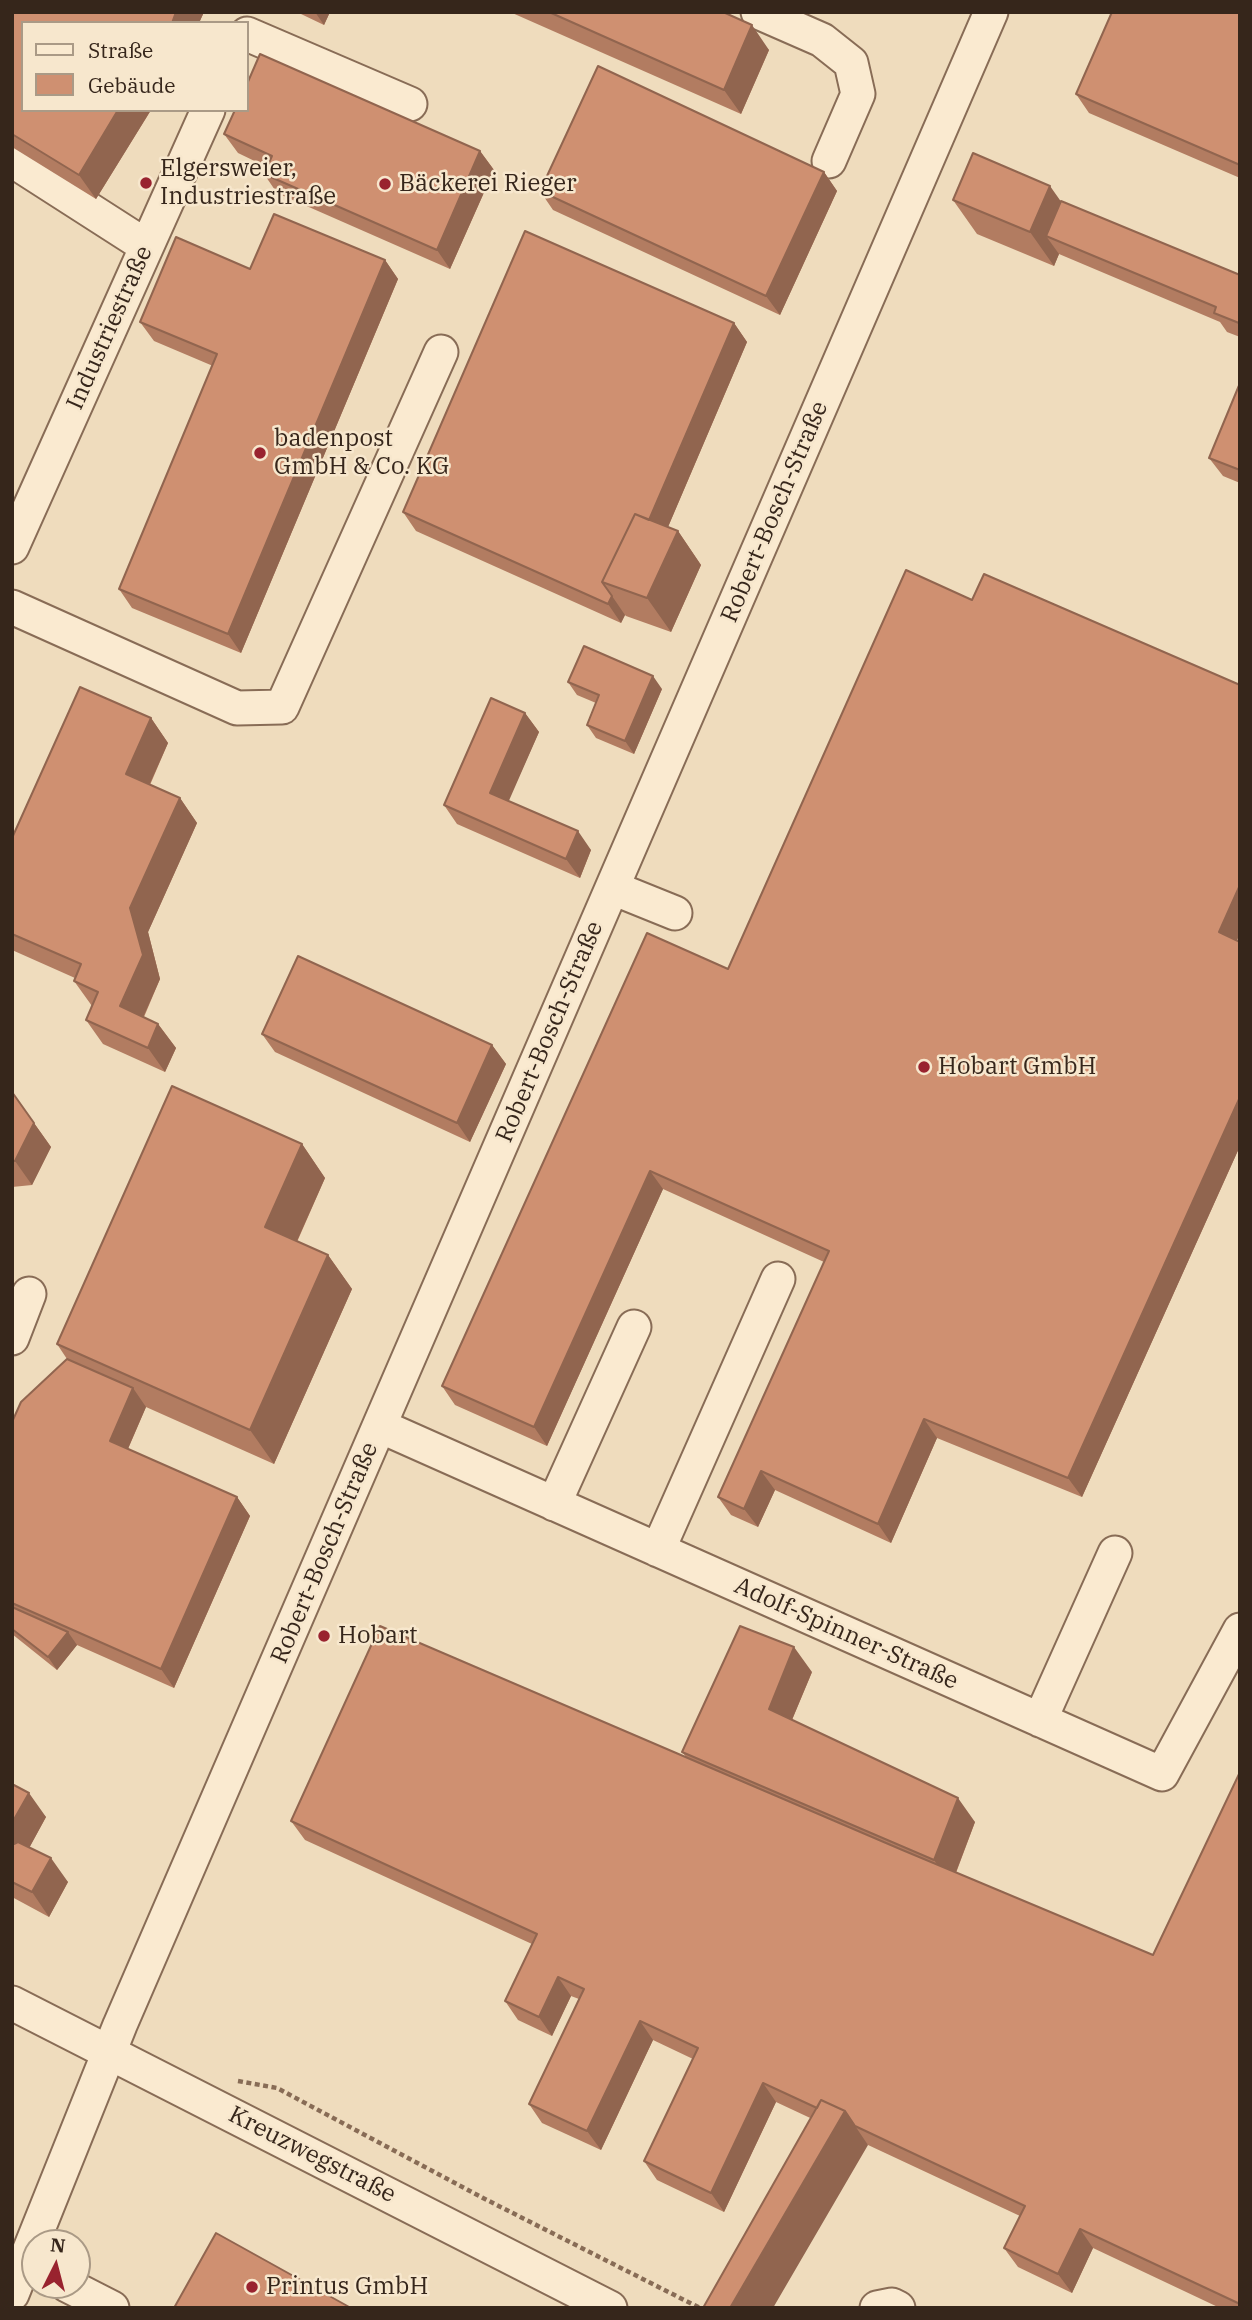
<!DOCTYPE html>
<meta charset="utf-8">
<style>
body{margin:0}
#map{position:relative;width:1252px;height:2320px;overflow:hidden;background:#efdcbd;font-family:"IBM Plex Serif",serif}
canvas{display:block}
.frame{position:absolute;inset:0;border:14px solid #36261b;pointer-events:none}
.legend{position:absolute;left:21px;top:21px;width:228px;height:91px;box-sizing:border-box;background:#f7e7cd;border:2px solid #aa9a86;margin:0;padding:9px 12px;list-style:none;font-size:21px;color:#36261b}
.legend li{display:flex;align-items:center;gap:14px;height:35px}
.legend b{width:35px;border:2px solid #aa9a86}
.north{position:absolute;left:21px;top:2229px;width:70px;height:70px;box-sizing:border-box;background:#f7e7cd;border:2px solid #aa9a86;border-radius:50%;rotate:6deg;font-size:19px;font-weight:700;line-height:28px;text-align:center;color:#36261b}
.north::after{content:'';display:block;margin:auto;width:24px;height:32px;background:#99232f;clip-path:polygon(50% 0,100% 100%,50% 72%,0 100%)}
</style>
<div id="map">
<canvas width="1252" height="2320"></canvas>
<div class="frame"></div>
<ul class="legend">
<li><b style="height:9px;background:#faead0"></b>Straße</li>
<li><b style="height:19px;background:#cf9071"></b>Gebäude</li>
</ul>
<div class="north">N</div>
</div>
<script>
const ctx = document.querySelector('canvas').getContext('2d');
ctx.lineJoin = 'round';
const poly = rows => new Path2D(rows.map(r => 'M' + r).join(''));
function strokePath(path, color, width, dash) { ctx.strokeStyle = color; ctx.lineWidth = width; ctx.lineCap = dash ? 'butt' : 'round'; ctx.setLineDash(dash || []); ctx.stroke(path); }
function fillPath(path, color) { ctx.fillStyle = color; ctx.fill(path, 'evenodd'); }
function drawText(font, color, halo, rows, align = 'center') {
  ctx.font = font + ' "IBM Plex Serif",serif'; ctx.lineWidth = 5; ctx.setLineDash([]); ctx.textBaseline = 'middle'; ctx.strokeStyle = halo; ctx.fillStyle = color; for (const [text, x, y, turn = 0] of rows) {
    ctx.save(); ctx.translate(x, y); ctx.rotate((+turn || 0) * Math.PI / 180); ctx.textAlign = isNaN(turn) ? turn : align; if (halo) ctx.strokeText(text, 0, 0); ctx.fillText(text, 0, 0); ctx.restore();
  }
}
const minor = poly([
 [758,12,822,40,851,63,858,94,829,161],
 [247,34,410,104],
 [12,160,146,246],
 [12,547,208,110],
 [12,607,237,708,282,707,441,352],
 [613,888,675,913],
 [12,1338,29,1294],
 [380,1426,1162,1774,1240,1630],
 [554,1504,634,1327],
 [658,1550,778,1279],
 [1040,1720,1115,1553],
 [12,2003,610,2308],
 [67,2285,112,2308],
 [12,2294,120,2025,991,12],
 [877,2308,892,2305,898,2308]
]);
strokePath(minor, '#886c56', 37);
strokePath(poly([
 [238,2081,277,2088,483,2198,700,2308]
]), '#886c56', 4.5, [5, 3.5]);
strokePath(minor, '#faead0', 33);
fillPath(poly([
 [12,12,204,12,199,23,23,23,23,110,151,110,96,199,12,147],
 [300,12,330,12,324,25,301,14],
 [510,12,723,12,769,50,741,114],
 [1240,12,1240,178,1089,113,1076,94],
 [224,134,480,151,494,170,450,269,277,193,264,174,267,167,238,153],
 [824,172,837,191,780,315,553,210,540,191],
 [953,200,1061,201,1240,275,1240,337,1227,332,1220,322,1059,254,1054,266,977,234],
 [385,260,398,279,241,653,132,608,119,589,213,366,154,341,140,322,250,269],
 [734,323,747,342,668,527,678,531,701,565,671,632,626,616,625,615,621,623,416,531,403,512],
 [1240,383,1240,483,1223,476,1209,458],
 [568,682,662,689,634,754,596,738,587,725,596,703,577,695],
 [525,713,539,732,508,801,591,850,580,878,457,824,444,805],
 [151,718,168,743,150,785,180,798,197,823,148,932,160,979,144,1017,158,1024,176,1048,165,1072,103,1044,86,1020,92,1006,74,981,75,978,12,950,12,838],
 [1237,941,1240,942,1240,1146,1082,1497,937,1438,891,1543,775,1490,758,1527,731,1515,718,1497,824,1262,663,1189,547,1446,455,1405,442,1386,728,969],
 [262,1034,492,1045,506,1064,470,1142,275,1052],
 [12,1092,51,1147,32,1185,12,1187],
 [302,1144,325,1178,297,1242,328,1255,352,1289,274,1464,146,1407,128,1449,237,1497,250,1516,174,1688,77,1645,57,1670,12,1634,12,1422,67,1359,57,1344],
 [812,1672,792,1720,975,1822,956,1873,1153,1955,1240,1772,1240,2308,1220,2308,1093,2248,1072,2293,1018,2267,1004,2248,1020,2216,776,2102,724,2212,657,2180,644,2161,693,2059,653,2040,601,2150,542,2123,529,2104,579,1999,571,1996,552,2036,518,2020,505,2001,532,1944,305,1840,291,1821,686,1757,682,1752],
 [12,1784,46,1817,29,1848,68,1882,49,1917,12,1897]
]), '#b27c61');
fillPath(poly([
 [176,12,204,12,199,23,172,23],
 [315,12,330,12,324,25],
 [752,25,769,50,741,114,724,90],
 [118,110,151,110,96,199,79,175],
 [480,151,494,170,450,269,437,250],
 [824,172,837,191,780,315,766,296],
 [1050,186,1074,220,1046,236,1059,254,1054,266,1030,232],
 [385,260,398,279,241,653,228,634],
 [734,323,747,342,659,548,616,587],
 [678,531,701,565,671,632,647,598],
 [612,596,625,615,621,623,608,604],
 [653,676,662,689,634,754,625,741],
 [525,713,539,732,504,812,490,793],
 [151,718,168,743,143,799,126,774],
 [180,798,197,823,148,932,160,979,137,1031,120,1006,130,908],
 [578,831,591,850,580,878,566,859],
 [1240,885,1240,934,1232,951,1219,932],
 [158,1024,176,1048,165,1072,148,1048],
 [492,1045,506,1064,470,1142,457,1123],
 [12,1092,51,1147,32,1185,15,1161],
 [1240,1097,1240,1146,1082,1497,1068,1478],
 [302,1144,325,1178,288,1261,265,1227],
 [650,1171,663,1189,547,1446,534,1427],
 [328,1255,352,1289,274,1464,250,1430],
 [133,1388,146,1407,123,1460,110,1441],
 [924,1419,937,1438,891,1543,878,1524],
 [761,1471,775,1490,758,1527,744,1509],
 [237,1497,250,1516,174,1688,161,1669],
 [68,1632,77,1645,57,1670,48,1657],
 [794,1647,812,1672,786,1734,769,1709],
 [29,1793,46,1817,21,1863,12,1850,12,1823],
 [958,1798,975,1822,951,1885,934,1860],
 [51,1858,68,1882,49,1917,32,1892],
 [558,1977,571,1996,552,2036,539,2017],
 [640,2021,653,2040,601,2150,587,2131],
 [763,2083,776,2102,724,2212,711,2193],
 [845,2111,868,2145,773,2308,730,2308],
 [1080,2229,1093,2248,1072,2293,1058,2274]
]), '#91654f');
const building = poly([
 [12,12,176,12,172,23,23,23,23,110,118,110,79,175,12,134,12,12],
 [549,12,723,12,752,25,724,90,549,12],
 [1112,12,1240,12,1240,165,1076,94,1112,12],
 [260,54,480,151,437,250,264,174,272,156,224,134,235,110,247,110,247,84,260,54],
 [598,66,824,172,766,296,540,191,598,66],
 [973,153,1050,186,1030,232,953,200,973,153],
 [1061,201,1240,275,1239,323,1214,313,1216,307,1046,236,1061,201],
 [274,214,385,260,228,634,119,589,217,354,140,322,176,237,250,269,274,214],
 [525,231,734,323,649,520,635,514,602,582,612,596,608,604,403,512,525,231],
 [1240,383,1240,470,1209,458,1240,383],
 [635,514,678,531,647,598,602,582,635,514],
 [906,570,972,600,984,574,1240,685,1240,885,1219,932,1240,942,1240,1097,1068,1478,924,1419,878,1524,761,1471,744,1509,718,1497,829,1251,650,1171,534,1427,442,1386,647,933,728,969,906,570],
 [584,646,653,676,625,741,587,725,599,695,568,682,584,646],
 [80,687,151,718,126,774,180,798,130,908,143,955,120,1006,158,1024,148,1048,86,1020,98,992,74,981,81,964,12,934,12,838,80,687],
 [491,698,525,713,490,793,578,831,566,859,444,805,491,698],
 [298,956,492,1045,457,1123,262,1034,298,956],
 [172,1086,302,1144,265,1227,328,1255,250,1430,57,1344,172,1086],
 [12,1092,34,1123,15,1161,12,1161,12,1092],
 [67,1359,133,1388,110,1441,237,1497,161,1669,12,1603,12,1422,21,1402,67,1359],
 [12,1607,68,1632,48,1657,12,1629,12,1607],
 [380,1626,900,1849,1153,1955,1240,1772,1240,2304,1080,2229,1058,2274,1004,2248,1025,2206,855,2126,845,2111,821,2100,817,2108,763,2083,711,2193,644,2161,698,2048,640,2021,587,2131,529,2104,584,1989,558,1977,539,2017,505,2001,537,1934,291,1821,380,1626],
 [740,1626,794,1647,769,1709,958,1798,934,1860,682,1752,740,1626],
 [12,1784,29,1793,12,1823,12,1784],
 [18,1842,51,1858,32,1892,12,1882,12,1843,14,1844,18,1842],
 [821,2100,845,2111,730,2308,703,2308,821,2100],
 [216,2233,351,2308,174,2308,216,2233]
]);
fillPath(building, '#cf9071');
strokePath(building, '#91654f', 2);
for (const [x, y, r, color] of [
 [146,183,7,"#99232f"],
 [385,184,7,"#99232f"],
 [260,453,7,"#99232f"],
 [924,1067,7,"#99232f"],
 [324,1636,7,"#99232f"],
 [252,2287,7,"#99232f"]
]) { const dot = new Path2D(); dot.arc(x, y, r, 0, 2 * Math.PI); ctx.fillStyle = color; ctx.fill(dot); strokePath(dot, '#f7e7cd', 2.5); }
drawText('24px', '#36261b', '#f7e7cd', [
 ["Elgersweier,",160,169],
 ["Industriestraße",160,197],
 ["Bäckerei Rieger",399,184],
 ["badenpost",274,439],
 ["GmbH & Co. KG",274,467],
 ["Hobart GmbH",938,1067],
 ["Hobart",338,1636],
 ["Printus GmbH",266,2287]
], 'left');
drawText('24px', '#36261b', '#f7e7cd', [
 ["Industriestraße",110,328,-66],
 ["Robert-Bosch-Straße",775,512,-67],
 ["Robert-Bosch-Straße",550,1032,-67],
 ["Robert-Bosch-Straße",325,1553,-67],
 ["Adolf-Spinner-Straße",846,1634,24],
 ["Kreuzwegstraße",312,2155,27]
]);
</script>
